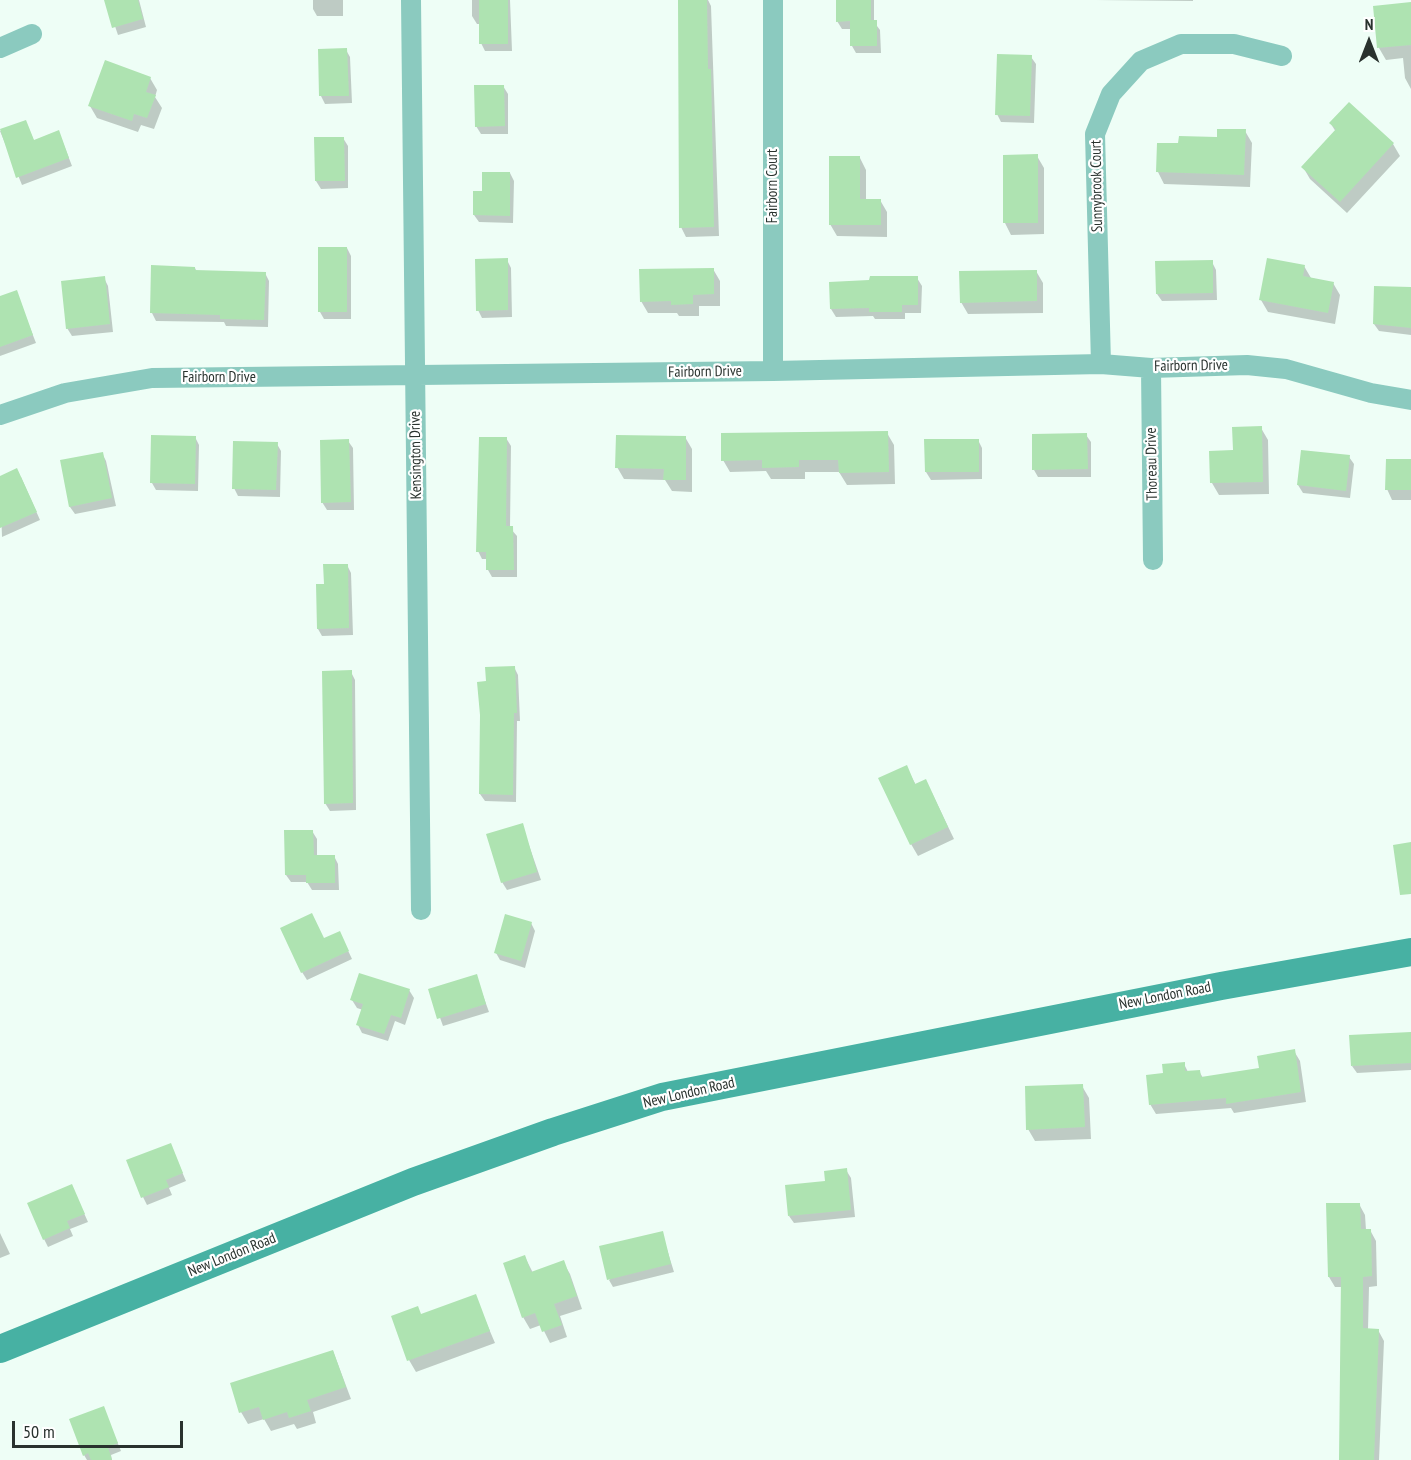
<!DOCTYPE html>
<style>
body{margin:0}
#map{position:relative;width:1411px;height:1460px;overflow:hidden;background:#eefef6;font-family:"PT Sans Narrow",sans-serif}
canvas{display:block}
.north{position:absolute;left:1339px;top:12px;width:60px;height:60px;-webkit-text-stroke:4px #fff;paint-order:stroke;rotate:0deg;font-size:16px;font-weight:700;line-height:24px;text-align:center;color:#29322e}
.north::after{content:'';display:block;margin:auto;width:21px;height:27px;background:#29322e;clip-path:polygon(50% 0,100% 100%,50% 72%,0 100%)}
.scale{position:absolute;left:12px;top:1421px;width:171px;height:27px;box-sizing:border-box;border:3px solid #29322e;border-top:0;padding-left:8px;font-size:18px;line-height:21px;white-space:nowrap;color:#29322e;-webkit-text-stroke:4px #fff;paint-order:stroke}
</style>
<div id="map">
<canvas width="1411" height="1460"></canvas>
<div class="north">N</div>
<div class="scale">50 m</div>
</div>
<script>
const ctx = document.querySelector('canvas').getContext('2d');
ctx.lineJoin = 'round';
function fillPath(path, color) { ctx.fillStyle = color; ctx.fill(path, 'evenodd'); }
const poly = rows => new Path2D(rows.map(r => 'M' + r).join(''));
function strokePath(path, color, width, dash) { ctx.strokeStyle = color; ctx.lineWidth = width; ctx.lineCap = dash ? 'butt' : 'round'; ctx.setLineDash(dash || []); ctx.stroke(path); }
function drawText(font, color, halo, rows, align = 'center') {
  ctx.font = font + ' "PT Sans Narrow",sans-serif'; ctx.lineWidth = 4.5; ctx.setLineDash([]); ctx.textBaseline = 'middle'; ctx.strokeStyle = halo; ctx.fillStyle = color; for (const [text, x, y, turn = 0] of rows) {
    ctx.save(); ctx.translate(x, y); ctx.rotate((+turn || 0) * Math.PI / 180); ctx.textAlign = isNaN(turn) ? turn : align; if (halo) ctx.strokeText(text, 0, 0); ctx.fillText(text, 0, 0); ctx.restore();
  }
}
fillPath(poly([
 [106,0,139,0,146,27,118,35],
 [313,0,343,0,343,16,317,16,313,9],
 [472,0,510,0,512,51,485,51,481,43,481,24,477,24,472,16],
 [679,0,708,0,711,6,719,236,686,237,681,227],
 [837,0,874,0,874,22,880,30,881,53,856,53,852,46,852,29,842,29,837,21],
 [1095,0,1193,0,1193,1],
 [1411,6,1411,89,1405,78,1403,58,1386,60,1379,48,1375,7],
 [346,50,350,57,352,103,325,104,321,96],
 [1031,57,1036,64,1034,123,1001,122,997,114],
 [150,78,157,90,155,97,162,108,154,129,141,125,138,132,97,118,90,106],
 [503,86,508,94,508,134,481,134,476,126],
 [1349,104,1393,144,1400,156,1347,213,1310,179,1303,167,1336,132,1331,124],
 [26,122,34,141,62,140,72,166,22,185,0,131],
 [1245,131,1252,143,1250,187,1164,184,1158,172,1180,145,1218,139],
 [343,138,348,146,348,188,321,189,316,181,316,139],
 [1037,156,1044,168,1044,234,1011,235,1005,223],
 [860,158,866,170,866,200,880,200,887,212,887,237,837,236,830,224],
 [510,173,514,181,513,223,479,222,474,215,483,192],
 [347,248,351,256,351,319,324,319,320,312],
 [507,260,511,268,512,317,482,318,478,310],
 [1212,262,1216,270,1217,300,1162,301,1157,294],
 [1304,266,1311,278,1333,283,1340,295,1335,324,1268,312,1261,300],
 [195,268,197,272,265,273,269,281,268,327,226,326,224,322,156,321,152,313],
 [713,269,720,281,720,306,699,306,699,316,679,316,677,313,648,313,641,301],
 [1036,271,1043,283,1043,313,968,314,961,302],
 [104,278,108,286,113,332,72,336,67,328],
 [917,278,922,286,921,313,905,313,905,319,875,319,873,316,836,317,831,309,830,283],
 [1411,289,1411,335,1379,331,1374,324],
 [16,292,36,343,0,356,0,298],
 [1261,428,1268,440,1269,494,1219,495,1212,483,1211,452,1234,452],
 [887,433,894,445,895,484,847,485,839,472,805,472,805,479,771,479,766,471,730,472,723,460],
 [1086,435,1091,442,1091,477,1038,477,1034,470],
 [195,437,199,445,198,491,156,490,152,483],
 [685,437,692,449,692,492,672,491,665,480,624,479,617,467],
 [506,438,511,446,510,528,517,536,517,577,492,577,488,570,488,559,482,559,478,551],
 [926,440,978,440,982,448,982,479,931,480,926,472],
 [348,441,353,448,354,510,327,510,322,502],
 [277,444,281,451,280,497,238,496,234,488],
 [102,453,106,461,116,506,75,514,70,507,61,461],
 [1349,457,1354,464,1350,498,1303,493,1298,485],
 [1411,461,1411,500,1392,500,1387,489],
 [0,477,21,477,40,520,2,537],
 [347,565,351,573,353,635,322,636,318,629,325,586],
 [514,667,518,675,520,721,517,721,516,802,485,801,480,794,488,683],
 [351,672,355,680,356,810,330,811,325,803],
 [906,767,916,785,932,793,954,839,918,856,911,844],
 [522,825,541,880,507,890,502,882],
 [312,831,317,839,317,857,334,856,338,864,339,890,312,890,307,882,291,882,286,875],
 [531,923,535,931,525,968,500,960,496,953],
 [324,940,343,940,352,959,307,980,302,972],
 [476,976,489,1012,443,1026,430,990],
 [409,990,414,998,405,1025,395,1021,388,1041,362,1033,358,1025,363,1010,357,1008,352,1000],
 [1411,1033,1411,1070,1357,1073,1352,1066],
 [1294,1051,1300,1061,1306,1102,1234,1113,1231,1108,1156,1114,1150,1104,1164,1075,1184,1064,1188,1072,1199,1071,1203,1078,1261,1070],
 [1082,1086,1089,1098,1091,1139,1035,1141,1028,1129],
 [170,1144,186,1181,169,1188,172,1195,147,1205,143,1197],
 [846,1170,851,1178,855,1217,794,1223,789,1216,827,1182],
 [75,1193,88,1222,70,1229,73,1236,48,1247,44,1239],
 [1359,1204,1365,1215,1366,1230,1370,1230,1376,1241,1377,1286,1369,1287,1368,1330,1378,1330,1384,1341,1379,1460,1341,1460,1342,1287,1335,1287,1329,1277],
 [0,1233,10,1254,0,1258],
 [662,1233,674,1272,613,1287,609,1280],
 [525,1257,533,1273,563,1262,570,1274,582,1309,560,1316,567,1337,550,1343,541,1325,530,1329,523,1317],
 [475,1296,495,1343,416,1372,409,1360,422,1315],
 [333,1351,351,1399,313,1412,316,1423,297,1429,294,1424,271,1431,264,1419,248,1424,241,1412],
 [103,1408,121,1451,111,1455,112,1460,87,1460,84,1455]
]), '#0003');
fillPath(poly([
 [104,0,138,0,143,19,112,28],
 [479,0,508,0,508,44,479,44],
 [678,0,707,0,708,69,711,69,714,227,679,228],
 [836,0,871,0,871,20,877,20,877,46,850,46,850,21,836,22],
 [1411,2,1411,45,1377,48,1373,6],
 [347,48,349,96,319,96,318,49],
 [997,54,1032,55,1030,116,995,115],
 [105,60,151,77,146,92,156,95,147,118,134,114,132,121,88,106],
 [474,85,504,85,505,126,475,127],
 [1349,102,1394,143,1340,202,1301,167,1336,129,1329,123],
 [26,120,34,140,59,130,69,158,16,178,0,129],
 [1217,129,1246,129,1244,175,1156,172,1157,143,1178,143,1179,136,1217,137],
 [314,137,344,137,345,181,315,181],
 [1038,154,1038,223,1003,223,1003,155],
 [829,156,860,156,860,199,881,199,881,225,829,225],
 [482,172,510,172,510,216,473,215,473,191,482,191],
 [318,247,347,247,347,312,318,312],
 [508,258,508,310,476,311,475,259],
 [1267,258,1305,265,1303,276,1334,282,1328,313,1259,300],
 [1213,260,1213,293,1156,294,1155,261],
 [151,265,195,267,195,270,266,272,264,320,220,319,220,315,150,313],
 [714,268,714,294,693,295,693,304,671,305,671,301,640,302,639,269],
 [1037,270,1037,301,960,303,959,271],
 [105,276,110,324,66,329,61,281],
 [870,276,918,276,918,305,902,305,902,312,869,312,869,308,830,309,829,282,869,280],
 [1374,286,1411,287,1411,328,1373,324],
 [17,290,33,335,0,347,0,296],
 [1262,426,1263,482,1210,483,1209,451,1233,450,1232,427],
 [888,431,889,472,839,473,838,460,799,460,799,467,762,468,762,460,721,461,721,433],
 [1087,433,1088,469,1032,470,1032,434],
 [151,435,196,436,195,484,150,483],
 [616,435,686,436,686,480,663,480,664,469,615,468],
 [479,437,507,437,506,526,513,526,514,570,486,570,486,552,476,552],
 [349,439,351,502,321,503,320,440],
 [924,439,979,439,979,472,925,472],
 [233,441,278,442,276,490,232,489],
 [1301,450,1350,455,1346,491,1297,485],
 [103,452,112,498,69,507,60,460],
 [1386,459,1411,459,1411,490,1385,490],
 [17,468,37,512,0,528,0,476],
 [323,564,348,564,349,628,317,629,316,584,324,584],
 [515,666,517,713,514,713,513,795,479,794,480,715,477,682,486,681,485,667],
 [352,670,353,803,324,804,322,671],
 [907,765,915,784,926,779,948,827,910,845,878,778],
 [523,823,537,872,501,883,486,834],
 [284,830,313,830,314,855,335,855,335,883,306,883,306,875,285,875],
 [1411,842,1411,894,1400,895,1393,845],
 [312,913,324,938,340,931,349,951,301,973,280,928],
 [505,914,532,922,521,961,494,953],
 [359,973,410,989,401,1018,391,1015,384,1034,356,1025,363,1004,350,1000],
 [477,974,486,1004,437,1019,428,989],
 [1411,1032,1411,1063,1351,1066,1349,1035],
 [1295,1049,1301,1092,1226,1104,1226,1098,1149,1105,1146,1075,1163,1073,1162,1064,1185,1062,1185,1071,1200,1070,1201,1077,1259,1068,1257,1056],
 [1083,1084,1085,1127,1026,1130,1025,1086],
 [171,1143,183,1173,166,1180,169,1187,141,1198,126,1160],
 [847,1168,851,1210,788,1216,785,1185,825,1181,824,1171],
 [72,1184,85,1214,67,1221,70,1228,43,1240,27,1203],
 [1326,1203,1360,1203,1361,1229,1371,1229,1372,1276,1363,1277,1363,1328,1379,1329,1374,1460,1339,1460,1341,1277,1328,1277],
 [663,1231,671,1264,607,1280,599,1246],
 [525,1255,531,1272,564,1260,577,1296,554,1304,562,1325,542,1332,535,1313,522,1318,503,1263],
 [476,1294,490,1331,407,1361,391,1316,418,1306,421,1314],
 [333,1350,346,1387,307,1400,311,1411,289,1418,287,1412,263,1420,259,1407,239,1413,230,1383],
 [104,1406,118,1443,108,1447,112,1460,91,1460,88,1453,83,1456,69,1419]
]), '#aee3b1');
strokePath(poly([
 [411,0,421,910],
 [773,0,773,371],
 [0,48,32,34],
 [1101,364,1095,134,1111,94,1141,61,1181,44,1234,44,1282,56],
 [1151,368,1153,560],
 [0,415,65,393,152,378,773,371,1101,364,1151,368,1247,365,1286,369,1371,393,1411,400]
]), '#8bcabf', 20);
strokePath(poly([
 [0,1349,413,1182,553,1132,662,1097,1221,986,1411,952]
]), '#47b1a3', 28);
drawText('15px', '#29322e', '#fff', [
 ["Fairborn Court",773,186,-90],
 ["Sunnybrook Court",1097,186,-91],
 ["Fairborn Drive",1191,366,-1],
 ["Fairborn Drive",705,372,-1],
 ["Fairborn Drive",219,378],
 ["Kensington Drive",416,455,-91],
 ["Thoreau Drive",1152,464,-91],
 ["New London Road",1165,996,-11],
 ["New London Road",689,1093,-13],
 ["New London Road",232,1255,-22]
]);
</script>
